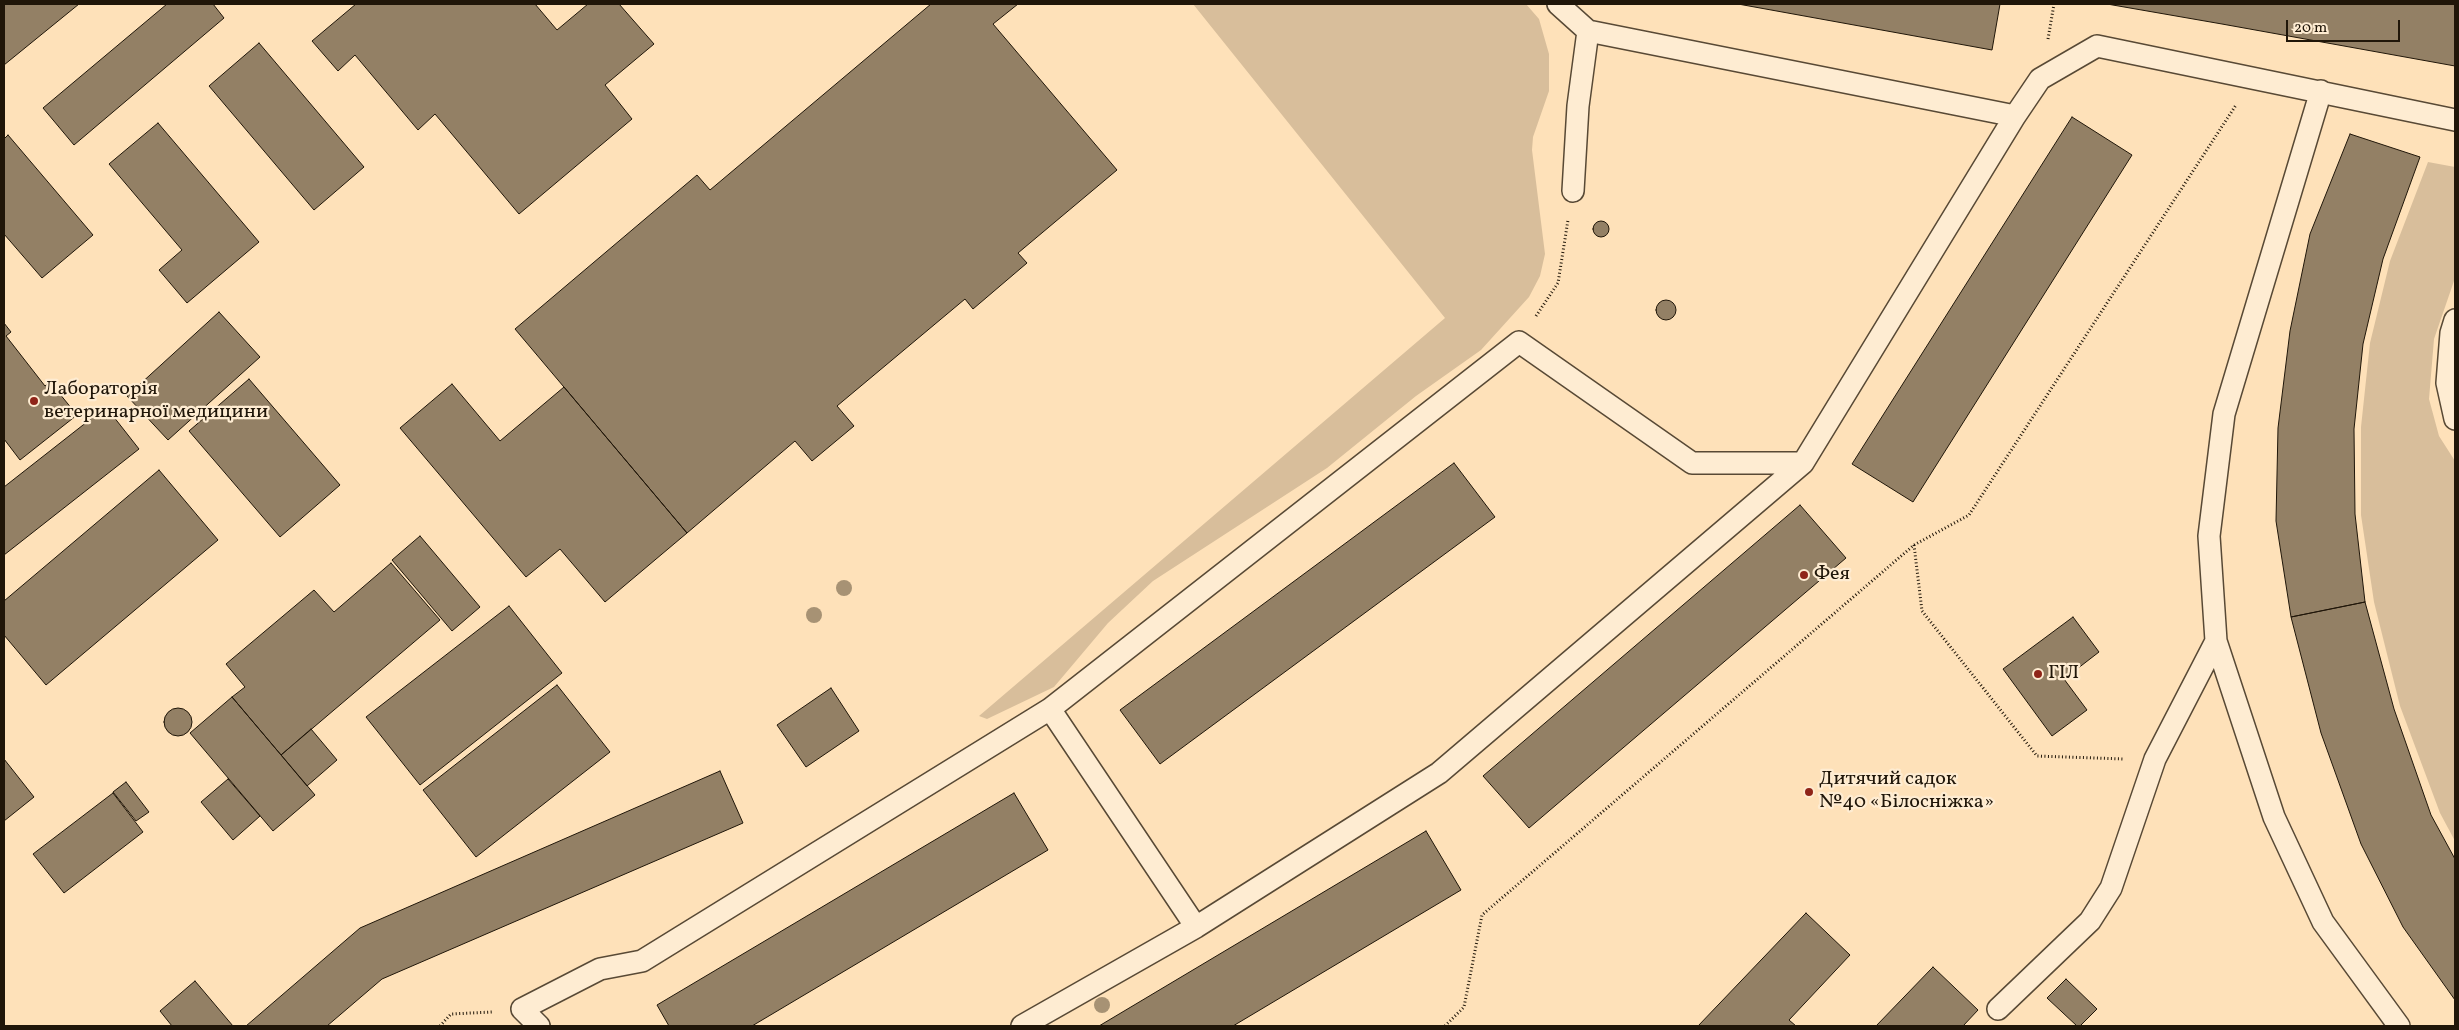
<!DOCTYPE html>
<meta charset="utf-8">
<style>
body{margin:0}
#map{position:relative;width:2459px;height:1030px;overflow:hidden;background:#fee1b9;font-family:Vollkorn,serif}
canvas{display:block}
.frame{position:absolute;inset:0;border:5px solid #201609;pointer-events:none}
.scale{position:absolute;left:2286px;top:20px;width:114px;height:22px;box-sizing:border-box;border:2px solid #201609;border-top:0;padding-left:6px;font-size:15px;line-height:18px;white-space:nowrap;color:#201609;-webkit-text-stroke:4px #feecd2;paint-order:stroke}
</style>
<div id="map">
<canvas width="2459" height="1030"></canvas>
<div class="frame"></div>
<div class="scale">20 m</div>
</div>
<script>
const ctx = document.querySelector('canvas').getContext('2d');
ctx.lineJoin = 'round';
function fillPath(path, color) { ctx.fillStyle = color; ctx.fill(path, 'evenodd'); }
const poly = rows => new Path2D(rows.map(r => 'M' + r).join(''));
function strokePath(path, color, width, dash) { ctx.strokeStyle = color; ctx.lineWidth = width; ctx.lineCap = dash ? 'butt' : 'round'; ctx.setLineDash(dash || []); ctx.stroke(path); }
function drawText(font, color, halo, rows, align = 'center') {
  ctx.font = font + ' Vollkorn,serif'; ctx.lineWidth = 4.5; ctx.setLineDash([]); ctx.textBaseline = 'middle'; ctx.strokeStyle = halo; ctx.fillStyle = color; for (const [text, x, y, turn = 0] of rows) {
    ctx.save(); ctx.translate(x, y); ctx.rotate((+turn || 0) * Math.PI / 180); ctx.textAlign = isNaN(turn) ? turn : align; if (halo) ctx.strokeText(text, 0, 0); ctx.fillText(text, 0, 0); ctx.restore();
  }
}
fillPath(poly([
 [1193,4,1526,4,1539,19,1549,54,1549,91,1533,137,1532,150,1545,254,1540,276,1529,297,1481,350,1416,396,1327,468,1153,581,1108,623,1054,687,987,719,979,716,1445,318],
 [2428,162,2455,167,2455,278,2434,339,2429,399,2439,436,2455,461,2455,841,2440,813,2400,706,2374,602,2361,515,2361,427,2370,343,2390,261]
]), '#d8be9b');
const building = poly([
 [4,4,79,4,4,65,4,4],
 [167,4,213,4,224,18,74,145,43,108,167,4],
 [356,4,535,4,557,30,588,4,619,4,654,44,605,85,632,119,519,214,435,114,418,130,355,55,338,71,312,41,356,4],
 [931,4,1018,4,993,24,1117,170,1018,253,1027,263,973,309,965,299,837,406,854,426,812,461,795,441,687,533,515,329,697,175,710,190,931,4],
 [1738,4,2000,4,1992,50,1738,4],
 [2107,4,2455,4,2455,66,2222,24,2107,4],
 [259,43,364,167,314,210,209,86,259,43],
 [2072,117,2132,155,1913,502,1852,464,2072,117],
 [158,123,259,242,187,303,159,270,182,250,109,164,158,123],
 [2350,134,2420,157,2383,259,2363,344,2354,429,2355,514,2365,602,2291,617,2276,521,2278,428,2290,331,2310,234,2350,134],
 [8,135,93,235,42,278,4,234,4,139,8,135],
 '1593 229a8 8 0 1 1 16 0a8 8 0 1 1-16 0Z',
 '1656 310a10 10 0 1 1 20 0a10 10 0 1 1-20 0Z',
 [219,312,260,357,168,440,127,396,219,312],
 [4,323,11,332,6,336,45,386,50,382,77,415,20,460,4,439,4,323],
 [249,379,340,485,280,537,189,431,249,379],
 [452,384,500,441,564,387,687,533,605,602,560,549,526,577,400,428,452,384],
 [106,407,139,449,4,555,4,487,106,407],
 [1454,463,1495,517,1160,764,1120,710,1454,463],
 [159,470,218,540,46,685,4,635,4,601,159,470],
 [1800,505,1846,558,1529,828,1483,776,1800,505],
 [420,536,480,607,452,631,392,560,420,536],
 [391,563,440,620,281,755,232,697,245,687,226,664,314,590,334,612,391,563],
 [2365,602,2394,709,2431,815,2455,859,2455,1000,2403,927,2361,844,2321,733,2291,617,2365,602],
 [509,606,562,673,420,785,366,717,509,606],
 [2073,617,2099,652,2064,679,2087,710,2052,736,2003,669,2073,617],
 [557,685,610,752,476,857,423,790,557,685],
 [831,688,859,731,806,767,777,725,831,688],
 [232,697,315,795,273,831,190,733,232,697],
 '164 722a14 14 0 1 1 28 0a14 14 0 1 1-28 0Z',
 [311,729,337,760,307,786,281,755,311,729],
 [4,759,34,797,4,821,4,759],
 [720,771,743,823,382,979,327,1026,246,1026,360,928,720,771],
 [228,779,260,816,233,840,201,802,228,779],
 [126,782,149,812,136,821,113,792,126,782],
 [113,793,143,832,64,893,33,854,113,793],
 [1014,793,1048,850,752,1026,669,1026,657,1005,1014,793],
 [1426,831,1461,890,1233,1026,1099,1026,1426,831],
 [1806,913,1850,955,1789,1020,1796,1026,1698,1026,1806,913],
 [1933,967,1978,1010,1963,1026,1876,1026,1933,967],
 [2066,979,2097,1009,2080,1026,2077,1026,2047,998,2066,979],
 [195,981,233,1026,172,1026,160,1011,195,981]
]);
fillPath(building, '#938065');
strokePath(building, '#201609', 1);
const lane = poly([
 [1558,4,1588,31,2015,116,2040,79,2097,46,2455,120],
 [2321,91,2224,414,2209,536,2216,641,2274,817,2323,922,2399,1026],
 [1573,191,1578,106,1588,31],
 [2455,320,2451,333,2447,383,2455,419],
 [1196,927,1050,709,1519,342,1692,463,1803,463],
 [1998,1009,2090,921,2111,888,2155,759,2216,641],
 [539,1026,522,1009,600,969,642,961,1050,709],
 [1022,1026,1196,927,1439,773,1803,463,2015,116]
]);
strokePath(lane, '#584935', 24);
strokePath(poly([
 [2048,39,2054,4],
 [1536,316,1558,283,1568,220],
 [1914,545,1922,611,2037,756,2124,759],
 [440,1026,451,1014,492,1012],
 [1445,1026,1464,1007,1482,915,1914,545,1969,515,2236,105]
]), '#201609', 3, [1, 2.5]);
strokePath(lane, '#feecd2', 21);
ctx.fillStyle = '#a79274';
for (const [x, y] of [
 [844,588],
 [814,615],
 [1102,1005]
]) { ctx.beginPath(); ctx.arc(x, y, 8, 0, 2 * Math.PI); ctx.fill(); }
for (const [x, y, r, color] of [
 [34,401,5,"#8f2418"],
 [1804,575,5,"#8f2418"],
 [2038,674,5,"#8f2418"],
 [1809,792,5,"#8f2418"]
]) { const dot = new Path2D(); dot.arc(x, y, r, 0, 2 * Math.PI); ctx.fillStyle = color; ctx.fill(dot); strokePath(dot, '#feecd2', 2); }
drawText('20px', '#201609', '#feecd2', [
 ["Лабораторія",44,390],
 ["ветеринарної медицини",44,413],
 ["Фея",1814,575],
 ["ГІЛ",2048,674],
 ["Дитячий садок",1819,780],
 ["№40 «Білосніжка»",1819,803]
], 'left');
</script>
